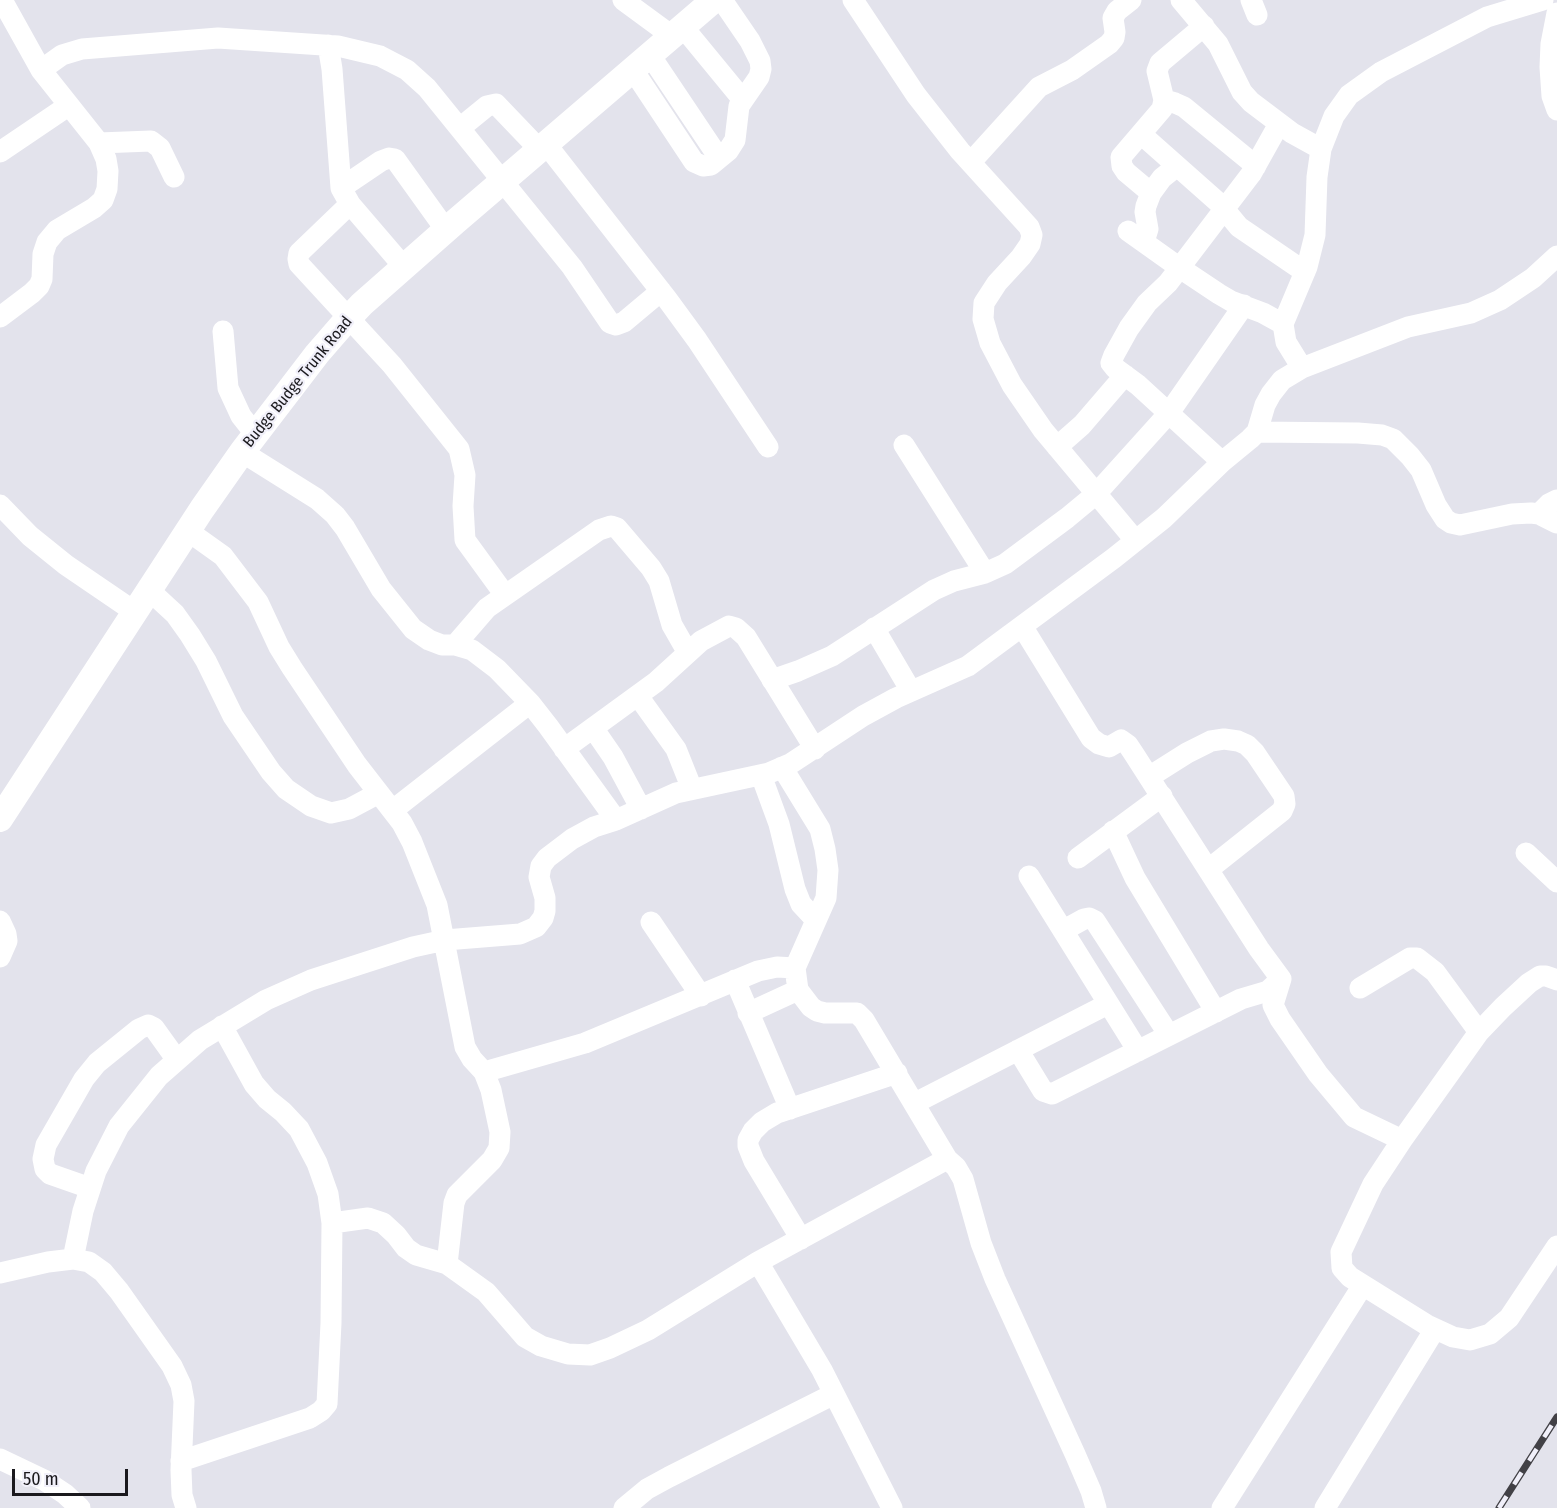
<!DOCTYPE html>
<style>
body{margin:0}
#map{position:relative;width:1557px;height:1508px;overflow:hidden;background:#e3e3ec;font-family:"Fira Sans Condensed",sans-serif}
canvas{display:block}
.scale{position:absolute;left:12px;top:1469px;width:116px;height:27px;box-sizing:border-box;border:3px solid #1a191d;border-top:0;padding-left:8px;font-size:18px;line-height:21px;white-space:nowrap;color:#1a191d;-webkit-text-stroke:4px #f1f0fa;paint-order:stroke}
</style>
<div id="map">
<canvas width="1557" height="1508"></canvas>
<div class="scale">50 m</div>
</div>
<script>
const ctx = document.querySelector('canvas').getContext('2d');
ctx.lineJoin = 'round';
const poly = rows => new Path2D(rows.map(r => 'M' + r).join(''));
function strokePath(path, color, width, dash) { ctx.strokeStyle = color; ctx.lineWidth = width; ctx.lineCap = dash ? 'butt' : 'round'; ctx.setLineDash(dash || []); ctx.stroke(path); }
function drawText(font, color, halo, rows, align = 'center') {
  ctx.font = font + ' "Fira Sans Condensed",sans-serif'; ctx.lineWidth = 4.5; ctx.setLineDash([]); ctx.textBaseline = 'middle'; ctx.strokeStyle = halo; ctx.fillStyle = color; for (const [text, x, y, turn = 0] of rows) {
    ctx.save(); ctx.translate(x, y); ctx.rotate((+turn || 0) * Math.PI / 180); ctx.textAlign = isNaN(turn) ? turn : align; if (halo) ctx.strokeText(text, 0, 0); ctx.fillText(text, 0, 0); ctx.restore();
  }
}
strokePath(poly([
 [623,0,672,36],
 [853,0,916,95,960,151,1029,227,1032,235,1030,244,1021,257,997,283,984,303,983,319,990,343,1012,385,1043,430,1135,540],
 [1181,0,1218,44,1242,92,1251,102,1292,133,1321,149],
 [1251,0,1257,15],
 [1557,13,1551,44,1550,67,1552,96,1557,110],
 [683,27,743,100],
 [328,45,332,69,341,188,350,204,404,267],
 [650,55,719,158],
 [41,70,62,55,82,49,218,38,338,46,380,56,407,70,427,88,572,267,610,323,616,325,624,322,661,291],
 [633,70,694,162,703,166,711,165,728,151,735,140,739,106,759,77,761,69,760,61,750,41,722,0],
 [1164,100,1175,103,1184,107,1256,166],
 [460,128,487,106,496,104,540,150],
 [1141,134,1220,204,1239,227,1305,272],
 [99,143,151,141,160,148,174,177],
 [546,144,667,299,697,340,768,447],
 [0,152,68,106],
 [971,162,1039,87,1072,70,1109,44,1114,38,1115,32,1113,18,1117,11,1131,0],
 [341,188,381,161,389,158,395,159,446,230],
 [1151,193,1126,172,1122,166,1121,157,1162,109,1164,100,1157,71,1160,63,1204,26],
 [350,204,299,253,298,259,299,264,392,365,459,449,465,475,463,506,465,540,505,595],
 [1128,231,1180,268,1219,294,1231,301,1263,313,1283,324],
 [1144,242,1148,229,1145,212,1146,206,1151,193,1162,178,1177,166],
 [0,317,32,293,39,286,42,279,43,254,47,242,57,230,94,208,103,200,107,189,108,171,106,159,99,143,41,70,2,0],
 [223,331,228,388,241,416,256,435],
 [1302,368,1286,342,1283,324,1307,267,1315,235,1317,177,1321,149,1334,116,1349,95,1381,72,1487,17,1543,0],
 [1257,432,1358,433,1382,435,1393,439,1410,456,1421,470,1436,505,1445,519,1451,523,1460,525,1512,514,1531,513,1539,514,1557,523],
 [904,445,985,573],
 [1057,447,1082,425,1125,375],
 [242,452,317,499,335,515,345,528,381,589,413,629,429,640,442,645,455,645,472,650,497,669,530,703,548,726,616,820],
 [1222,462,1138,385,1115,368,1111,363,1114,355,1129,328,1147,303,1168,283,1251,174,1279,124],
 [0,505,30,536,66,565,135,612],
 [1539,514,1549,504,1557,500],
 [188,531,223,556,258,602,279,647,292,668,357,765,402,823,412,842,437,905,465,1047,472,1059,484,1072,491,1090,500,1132,499,1148,492,1160,457,1195,454,1203,447,1264],
 [149,590,175,614,190,635,206,661,233,716,271,772,286,789,311,806,331,813,349,809,379,793],
 [1022,626,1091,738,1099,744,1109,747,1121,740,1128,745,1134,754,1259,949,1281,979,1273,1005,1280,1019,1318,1074,1354,1117,1402,1140,1373,1184,1341,1252,1342,1268,1350,1277,1427,1325,1453,1337,1470,1340,1490,1334,1509,1318,1557,1246],
 [874,628,911,691],
 [455,645,487,608,599,530,611,526,617,528,651,568,659,581,672,625,688,653],
 [772,680,798,671,832,656,934,590,954,581,985,573,1005,564,1067,518,1096,494,1169,413,1244,305],
 [638,696,676,749,692,789],
 [593,728,613,757,641,809],
 [564,749,656,682,701,641,729,626,736,628,746,637,815,749],
 [782,767,820,829,825,849,828,870,826,898,795,968,798,990,811,1007,817,1011,825,1013,857,1013,864,1020,947,1159,956,1167,963,1179,981,1243,995,1279,1075,1454,1091,1491,1096,1508],
 [761,775,779,824,795,889,801,904,815,919],
 [1149,777,1187,753,1211,741,1224,739,1238,741,1247,745,1255,753,1284,796,1285,804,1282,811,1209,869],
 [393,810,530,703],
 [1113,831,1135,878,1216,1012],
 [1526,853,1557,882],
 [1078,858,1162,796],
 [1029,876,1138,1051],
 [0,921,6,934,7,941,0,957],
 [651,922,701,996],
 [1064,930,1084,919,1089,918,1095,921,1169,1035],
 [735,980,790,1109],
 [1360,988,1410,958,1417,958,1435,972,1479,1032],
 [748,1013,798,990],
 [1018,1050,1043,1091,1052,1094,1241,999,1268,991,1281,979],
 [484,1072,585,1043,758,971,777,967,795,968],
 [915,1103,1108,1004],
 [1402,1140,1479,1032,1503,1007,1529,983,1540,976,1546,976,1557,980],
 [90,1188,50,1174,45,1169,43,1159,46,1145,84,1079,97,1063,139,1029,148,1025,154,1028,177,1060],
 [332,1223,368,1218,383,1223,396,1235,406,1248,416,1255,447,1264,486,1292,525,1337,541,1346,568,1354,590,1355,610,1348,648,1330,758,1262,947,1159],
 [801,1239,754,1161,748,1146,748,1140,753,1131,762,1122,777,1113,897,1073],
 [73,1259,83,1211,96,1171,119,1126,159,1076,200,1040,266,1000,311,980,413,947,445,940,520,934,536,927,543,918,545,911,545,898,539,877,541,866,547,858,572,839,594,827,616,820,676,793,769,773,790,764,863,716,896,698,968,666,1114,558,1164,518,1222,462,1250,439,1257,432,1265,405,1271,394,1282,380,1302,368,1408,327,1471,313,1500,300,1533,278,1557,256],
 [758,1262,822,1370,892,1508],
 [0,1273,48,1262,73,1259,89,1262,103,1272,119,1291,172,1366,181,1385,184,1401,181,1470,182,1495,186,1508],
 [0,1459,44,1480,65,1494,80,1508],
 [181,1461,310,1418,321,1411,327,1404,331,1323,332,1223,328,1194,317,1163,299,1129,283,1112,267,1099,254,1084,222,1026],
 [624,1508,647,1489,669,1477,834,1394],
 [1222,1508,1363,1285],
 [1325,1508,1435,1329]
]), '#fff', 21);
strokePath(poly([
 [0,819,202,509,242,452,317,354,343,324,362,304,455,222,714,0]
]), '#fff', 26);
const rail = poly([
 [1499,1508,1557,1417]
]);
strokePath(rail, '#424146', 7);
strokePath(rail, '#f1f0fa', 4.5, [14]);
drawText('16px', '#1a191d', '#f1f0fa', [
 ["Budge Budge Trunk Road",298,382,-51]
]);
</script>
